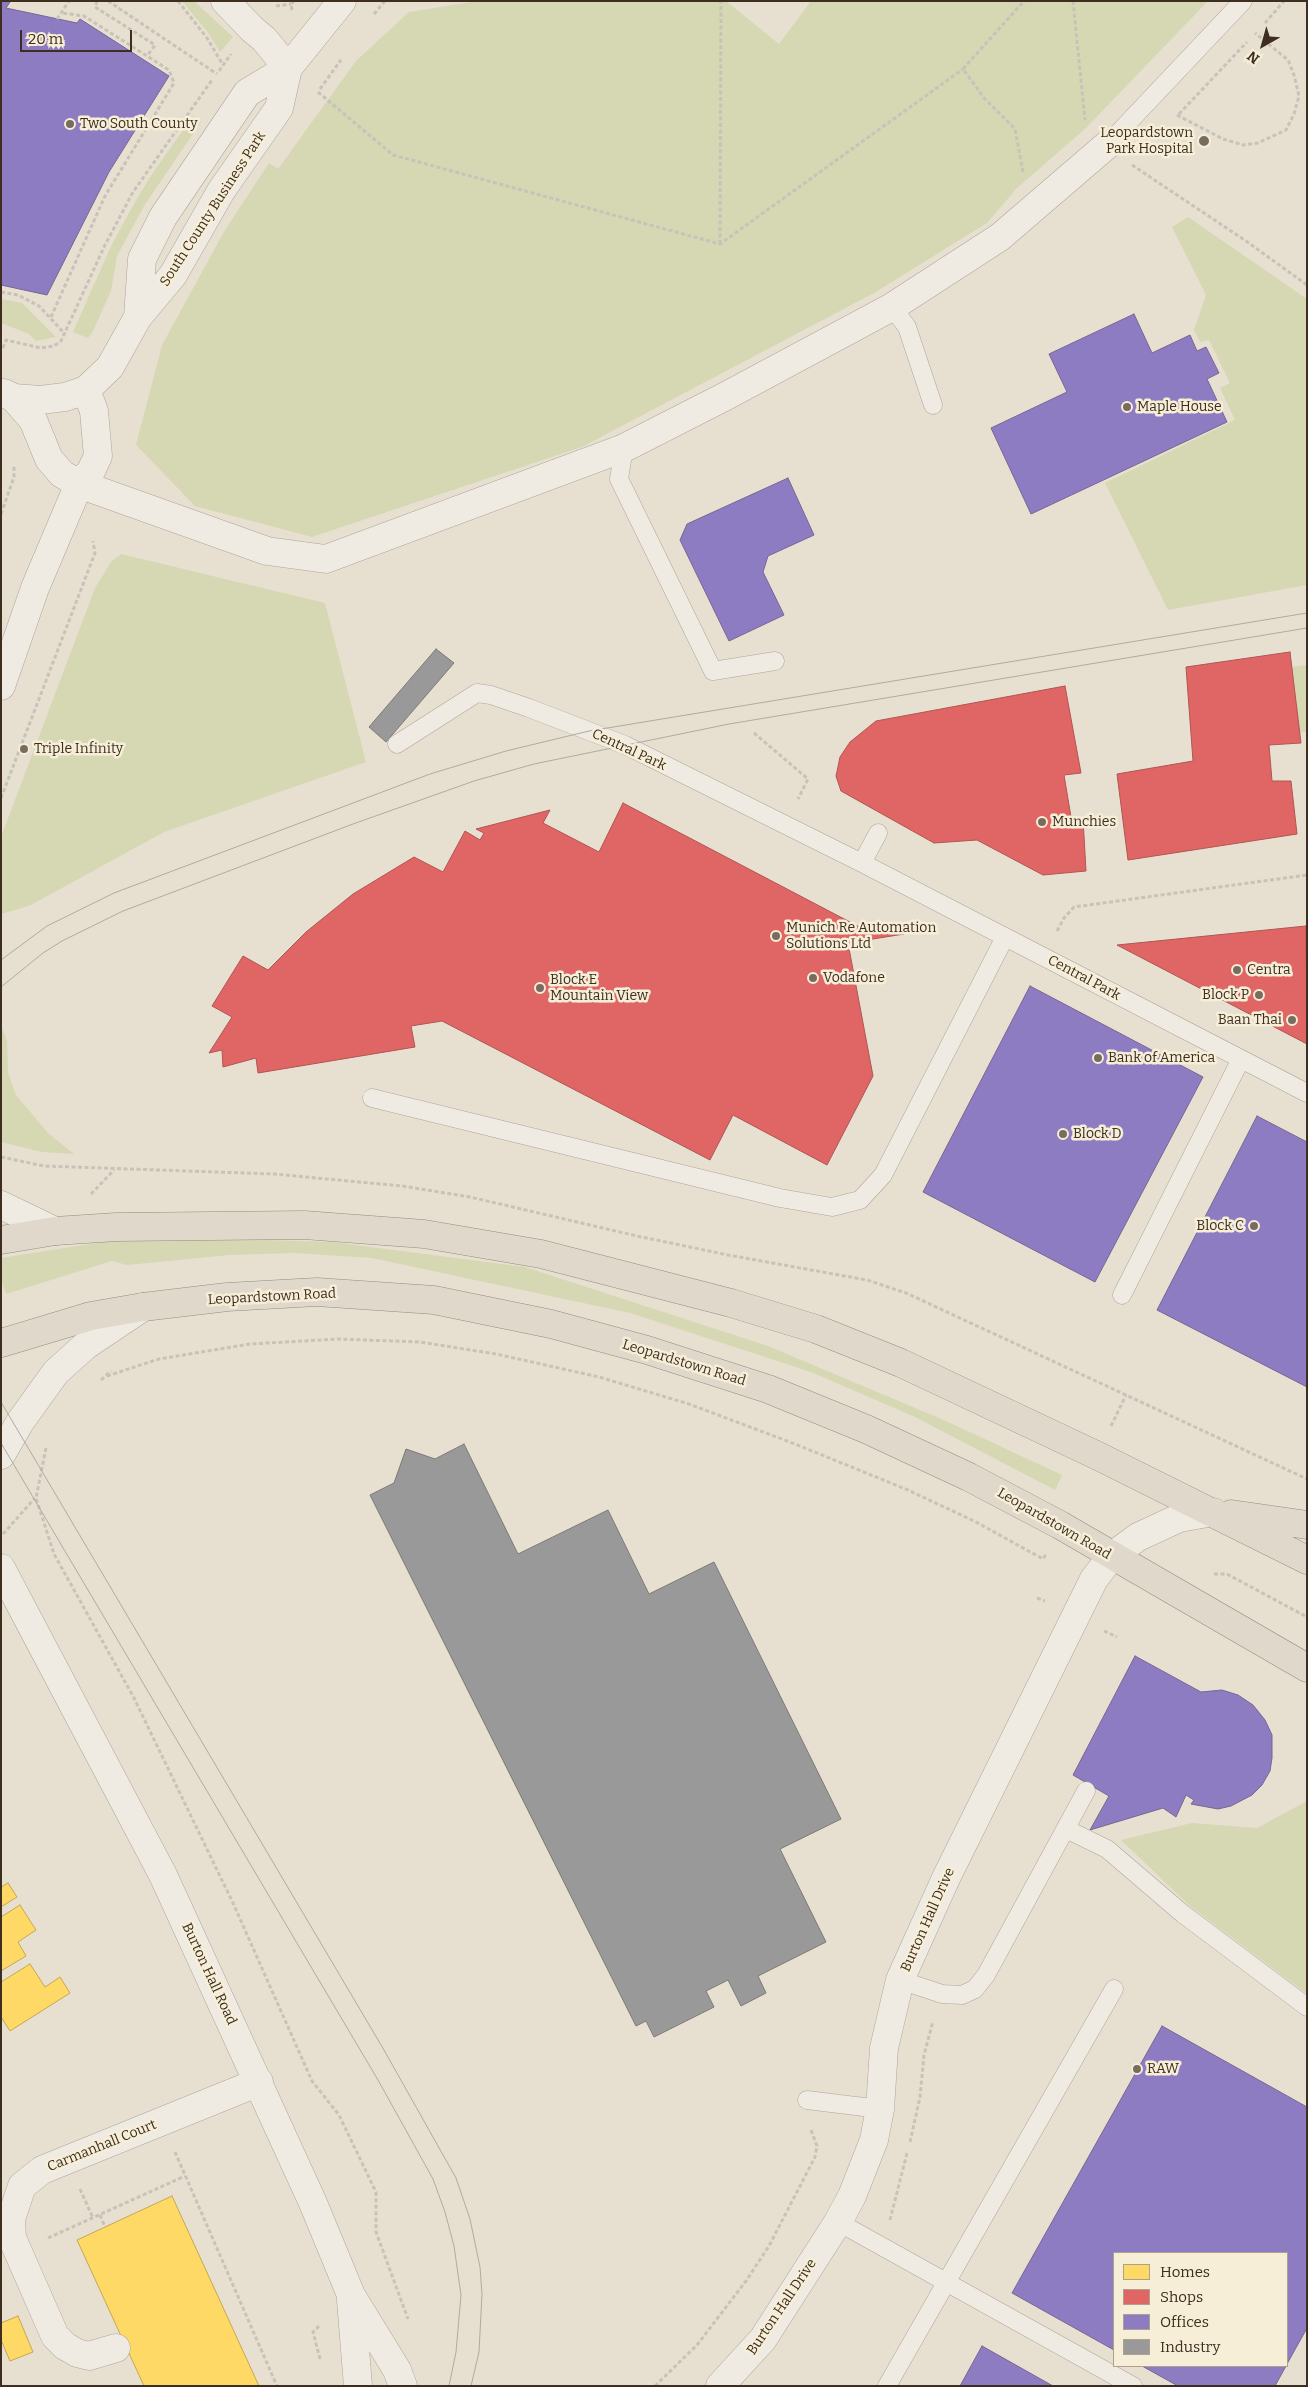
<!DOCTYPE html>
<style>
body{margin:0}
#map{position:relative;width:1308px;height:2387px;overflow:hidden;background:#e7e0d1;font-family:Bitter,serif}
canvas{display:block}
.frame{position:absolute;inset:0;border:2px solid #3d2e20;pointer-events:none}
.legend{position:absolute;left:1113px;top:2252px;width:175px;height:115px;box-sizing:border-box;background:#f7eed8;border:1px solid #ada18e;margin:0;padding:6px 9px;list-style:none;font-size:15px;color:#3d2e20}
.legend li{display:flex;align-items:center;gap:10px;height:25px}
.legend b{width:25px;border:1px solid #ada18e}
.north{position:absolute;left:1238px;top:20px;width:50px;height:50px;-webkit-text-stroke:4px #f7eed8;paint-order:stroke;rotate:218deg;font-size:14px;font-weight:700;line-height:20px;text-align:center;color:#3d2e20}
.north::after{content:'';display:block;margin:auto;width:18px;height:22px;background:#3d2e20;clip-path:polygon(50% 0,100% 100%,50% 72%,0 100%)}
.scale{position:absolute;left:20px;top:30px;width:112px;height:22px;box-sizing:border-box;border:2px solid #3d2e20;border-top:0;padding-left:6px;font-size:15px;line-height:18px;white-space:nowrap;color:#3d2e20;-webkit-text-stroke:4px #f7eed8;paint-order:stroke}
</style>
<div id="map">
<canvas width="1308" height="2387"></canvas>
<div class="frame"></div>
<ul class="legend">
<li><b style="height:14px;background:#ffd966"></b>Homes</li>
<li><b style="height:14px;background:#e06666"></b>Shops</li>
<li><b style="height:14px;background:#8e7cc3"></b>Offices</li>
<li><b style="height:14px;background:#999"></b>Industry</li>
</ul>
<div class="north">N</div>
<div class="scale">20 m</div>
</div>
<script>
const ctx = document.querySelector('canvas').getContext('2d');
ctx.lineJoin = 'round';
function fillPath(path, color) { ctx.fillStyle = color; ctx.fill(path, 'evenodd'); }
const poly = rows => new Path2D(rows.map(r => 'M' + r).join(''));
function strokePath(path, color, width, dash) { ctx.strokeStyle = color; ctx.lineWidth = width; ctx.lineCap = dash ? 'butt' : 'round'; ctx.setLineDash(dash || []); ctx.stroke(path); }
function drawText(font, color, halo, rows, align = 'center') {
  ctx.font = font + ' Bitter,serif'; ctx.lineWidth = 5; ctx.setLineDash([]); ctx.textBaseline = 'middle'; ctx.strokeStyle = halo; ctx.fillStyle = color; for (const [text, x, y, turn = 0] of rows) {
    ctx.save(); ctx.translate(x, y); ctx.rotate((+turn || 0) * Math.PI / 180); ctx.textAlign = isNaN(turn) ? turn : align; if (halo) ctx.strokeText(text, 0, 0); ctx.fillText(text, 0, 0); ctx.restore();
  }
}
fillPath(poly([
 [182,1,194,1,233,37,220,52,209,34],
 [477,1,726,1,779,44,811,1,1208,1,1085,129,1016,189,987,223,874,293,582,447,312,537,195,506,136,445,162,345,225,230,269,163,278,169,356,61,409,12],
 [193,116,201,122,144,206,117,256,111,291,92,333,88,338,73,332,112,244,136,200,154,171],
 [1188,217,1307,299,1307,585,1168,610,1105,483,1235,420,1220,388,1230,383,1209,340,1200,342,1194,330,1206,295,1172,227],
 [1,299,22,303,56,337,36,341,29,334,1,323],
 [121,554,325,603,366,762,164,832,29,906,1,914,1,837,95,588,111,562],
 [1307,665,1307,732,1299,733,1291,667],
 [1,1026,7,1040,8,1073,16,1095,48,1133,74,1154,42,1152,1,1142],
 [232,1239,332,1242,525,1267,768,1346,946,1421,1062,1475,1055,1490,915,1417,811,1372,630,1313,372,1258,294,1253,229,1255,127,1265,112,1261,6,1294,1,1279,1,1258,115,1240],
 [1307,1801,1307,1994,1191,1907,1121,1840,1192,1823,1257,1828]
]), '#d6d7b3');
const homes = poly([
 [8,1883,17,1897,1,1907,1,1887,8,1883],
 [20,1905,36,1930,18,1942,26,1956,1,1971,1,1917,20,1905],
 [30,1964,45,1987,60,1977,70,1993,10,2031,1,2017,1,1982,30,1964],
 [172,2196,259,2386,144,2386,77,2240,172,2196],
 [18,2316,33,2352,10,2361,1,2340,1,2323,18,2316]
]);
fillPath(homes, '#ffd966');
strokePath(homes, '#c5a651', 1);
const shops = poly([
 [1290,652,1301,743,1269,745,1272,781,1291,781,1297,834,1128,860,1117,774,1193,761,1186,667,1290,652],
 [1065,686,1081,773,1064,775,1071,817,1083,819,1086,871,1043,875,977,840,934,843,841,791,836,776,840,757,850,742,876,721,1065,686],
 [623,803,869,932,903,927,904,934,848,943,873,1076,827,1165,733,1115,710,1160,442,1021,411,1026,415,1047,258,1073,256,1058,223,1067,222,1050,209,1053,232,1017,212,1006,243,956,268,970,306,932,353,894,414,857,443,872,465,831,480,840,484,833,476,829,550,810,543,823,599,852,623,803],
 [1306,926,1307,1044,1117,945,1306,926]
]);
fillPath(shops, '#e06666');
strokePath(shops, '#af5551', 1);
const offices = poly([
 [1,1,10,2,6,8,77,23,80,19,169,76,109,172,47,295,1,285,1,1],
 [1134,314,1152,353,1190,335,1197,351,1206,347,1219,373,1207,379,1227,422,1031,514,991,428,1067,392,1049,354,1134,314],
 [788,478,814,535,768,556,763,572,784,615,729,641,680,540,687,524,788,478],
 [1030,986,1203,1077,1095,1282,923,1192,1030,986],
 [1257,1116,1307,1142,1307,1387,1157,1310,1257,1116],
 [1135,1656,1201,1692,1222,1690,1238,1695,1253,1705,1265,1720,1272,1735,1272,1758,1270,1771,1262,1785,1252,1795,1231,1806,1218,1809,1191,1804,1194,1800,1186,1795,1176,1817,1163,1808,1090,1830,1109,1796,1073,1775,1135,1656],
 [1162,2026,1307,2107,1307,2328,1287,2364,1287,2253,1114,2253,1114,2350,1012,2293,1162,2026],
 [982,2346,1053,2386,960,2386,982,2346],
 [1142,2366,1286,2366,1275,2386,1178,2386,1142,2366]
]);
fillPath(offices, '#8e7cc3');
strokePath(offices, '#766592', 1);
const industry = poly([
 [436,649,454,663,386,742,369,727,436,649],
 [464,1444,518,1554,608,1510,649,1594,714,1562,841,1819,780,1849,826,1942,758,1976,766,1993,741,2006,728,1980,706,1991,714,2007,654,2037,646,2021,636,2026,370,1495,394,1483,406,1449,435,1459,464,1444]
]);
fillPath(industry, '#999');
strokePath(industry, '#7d7975', 1);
const service = poly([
 [1107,145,1243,1],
 [892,307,907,327,933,405],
 [624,448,619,479,713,671,775,661],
 [397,744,477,693,491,695,529,708,625,745,862,863,1307,1093],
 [862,863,878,833],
 [372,1098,780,1198,832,1207,860,1200,883,1175,1005,937],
 [1122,1295,1241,1059],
 [1066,1829,1107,1849,1183,1914,1307,2007],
 [900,1980,942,1994,962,1995,975,1989,986,1975,1086,1791],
 [807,2100,880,2109],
 [838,2222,1133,2386],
 [887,2386,1114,1989]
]);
const minor = poly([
 [225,1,252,29,264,39,288,68],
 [138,317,142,259,163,217,247,93,288,68,342,1],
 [4,393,14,398,40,400,65,397,86,390,110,367,138,317,173,275,221,191,279,108,288,68],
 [14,398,33,420,49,459,62,474,79,484,267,551,326,559,624,448,726,396,892,307,1000,237,1107,145],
 [1,686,35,588,79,484,91,471,98,456,94,411,86,390],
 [1,1205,55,1231],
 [116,2348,89,2356,77,2353,65,2346,55,2336,12,2238,11,2219,22,2186,42,2170,259,2082]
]);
const tertiary = poly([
 [1,1455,20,1422,56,1372,85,1346,143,1307],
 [1,1568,163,1875,313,2203,351,2295,397,2370,403,2386],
 [351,2300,358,2386],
 [720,2386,763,2339,838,2222,852,2196,874,2140,880,2109,884,2048,900,1980,946,1878,1094,1579,1111,1557,1138,1537,1179,1518,1213,1512]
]);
const trunk = poly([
 [1,1240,55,1231,116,1227,304,1225,424,1234,541,1254,731,1303,816,1329,901,1363,1096,1455,1307,1560],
 [1,1343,91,1316,143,1307,227,1297,317,1292,434,1300,551,1324,647,1350,768,1389,866,1429,969,1477,1060,1525,1307,1668],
 [1231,1514,1307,1525]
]);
strokePath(service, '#ada599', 19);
strokePath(minor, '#ada599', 29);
strokePath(tertiary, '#ada599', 29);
strokePath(trunk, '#928b80', 29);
strokePath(poly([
 [97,1,95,7,155,45,147,56],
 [108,1,217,74],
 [178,1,207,38,223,65],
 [1073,1,1085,120],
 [276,6,291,4],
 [292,10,291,4,294,1],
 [374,14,385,1],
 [57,19,69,1],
 [1265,23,1284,1],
 [219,71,231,54],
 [320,89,341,60],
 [318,92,393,155,720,244,963,69],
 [1179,114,1247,42],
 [1177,115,1223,139,1243,145,1258,143,1286,130,1294,114,1299,96,1294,75,1288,60,1255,33],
 [1132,165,1246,241,1307,285],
 [1023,172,1015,129,984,98,963,69,1024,1],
 [720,244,721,1],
 [1,292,18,295,39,306,65,334],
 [51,317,105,196,174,83,169,70,84,16,62,13],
 [3,348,6,340,41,348,54,346,61,341,105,245,133,192,212,80],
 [1,514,14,477,14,466],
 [754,733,808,779,798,799],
 [1,798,95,553,93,541],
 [1057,931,1064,918,1074,907,1307,875],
 [1,1157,44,1166,274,1174,402,1186,470,1197,637,1236,728,1255,867,1280,906,1293,1307,1479],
 [91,1194,114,1170],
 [107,1376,159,1359,250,1344,338,1339,420,1342,496,1354,599,1377,689,1404,795,1444,908,1490,976,1522,1043,1559,1046,1554],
 [101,1380,111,1371],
 [1111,1426,1126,1395],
 [46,1448,36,1498,54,1554,134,1698,233,1903,312,2081,339,2115,376,2192,376,2232,408,2319],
 [3,1534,35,1498],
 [1214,1574,1227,1574,1307,1617],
 [1037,1598,1045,1601],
 [1104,1631,1117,1637],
 [910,2142,920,2097,924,2055,933,2021],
 [175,2152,277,2386],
 [80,2189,93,2218],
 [100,2215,105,2227],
 [890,2220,907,2153],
 [48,2238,185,2176],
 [319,2326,313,2332,320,2359],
 [655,2386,697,2345,746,2281,769,2246,815,2157,817,2146,811,2130]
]), '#c8c2b9', 3, [4, 2.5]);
strokePath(service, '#efebe3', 18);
strokePath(minor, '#efebe3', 28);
strokePath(tertiary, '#efebe3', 28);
strokePath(trunk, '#e0d9cb', 28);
strokePath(poly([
 [1,960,47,926,114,893,430,774,506,751,589,731,1307,613],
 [1,987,43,953,62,941,123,911,353,824,474,781,534,764,729,724,1307,628],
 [1,1402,384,2050,456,2178,470,2219,480,2267,482,2294,479,2352,471,2386],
 [1,1443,378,2080,433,2179,445,2212,454,2246,461,2295,456,2352,449,2386]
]), '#afaaa2', 1);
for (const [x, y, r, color] of [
 [70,124,5,"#786c5e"],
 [1204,141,6,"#786c5e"],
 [1127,407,5,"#786c5e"],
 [24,749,5,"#786c5e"],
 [1042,822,5,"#786c5e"],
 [776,936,5,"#786c5e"],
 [1237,970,5,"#786c5e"],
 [813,978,5,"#786c5e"],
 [540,988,5,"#786c5e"],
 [1259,995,5,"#786c5e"],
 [1292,1020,5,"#786c5e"],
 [1098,1058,5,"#786c5e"],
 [1063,1134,5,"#786c5e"],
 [1254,1226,5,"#786c5e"],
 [1137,2069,5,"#786c5e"]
]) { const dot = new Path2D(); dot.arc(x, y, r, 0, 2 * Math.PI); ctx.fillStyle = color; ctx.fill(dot); strokePath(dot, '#f7eed8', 2); }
drawText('14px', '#3d2e20', '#f7eed8', [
 ["Two South County",80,124],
 ["Leopardstown",1193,133,"right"],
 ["Park Hospital",1193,149,"right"],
 ["Maple House",1137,407],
 ["Triple Infinity",34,749],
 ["Munchies",1052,822],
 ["Munich Re Automation",786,928],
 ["Solutions Ltd",786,944],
 ["Centra",1247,970],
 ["Vodafone",823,978],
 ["Block E",550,980],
 ["Mountain View",550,996],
 ["Block P",1249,995,"right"],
 ["Baan Thai",1282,1020,"right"],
 ["Bank of America",1108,1058],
 ["Block D",1073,1134],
 ["Block C",1244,1226,"right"],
 ["RAW",1147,2069]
], 'left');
drawText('14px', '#3d2e20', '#f7eed8', [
 ["South County Business Park",213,209,-57],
 ["Central Park",629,750,25],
 ["Central Park",1084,978,28],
 ["Leopardstown Road",272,1297,-3],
 ["Leopardstown Road",684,1363,17],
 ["Leopardstown Road",1054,1524,30],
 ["Burton Hall Drive",928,1920,-66],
 ["Burton Hall Road",209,1974,65],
 ["Carmanhall Court",102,2146,-22],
 ["Burton Hall Drive",782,2307,-56]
]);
</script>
